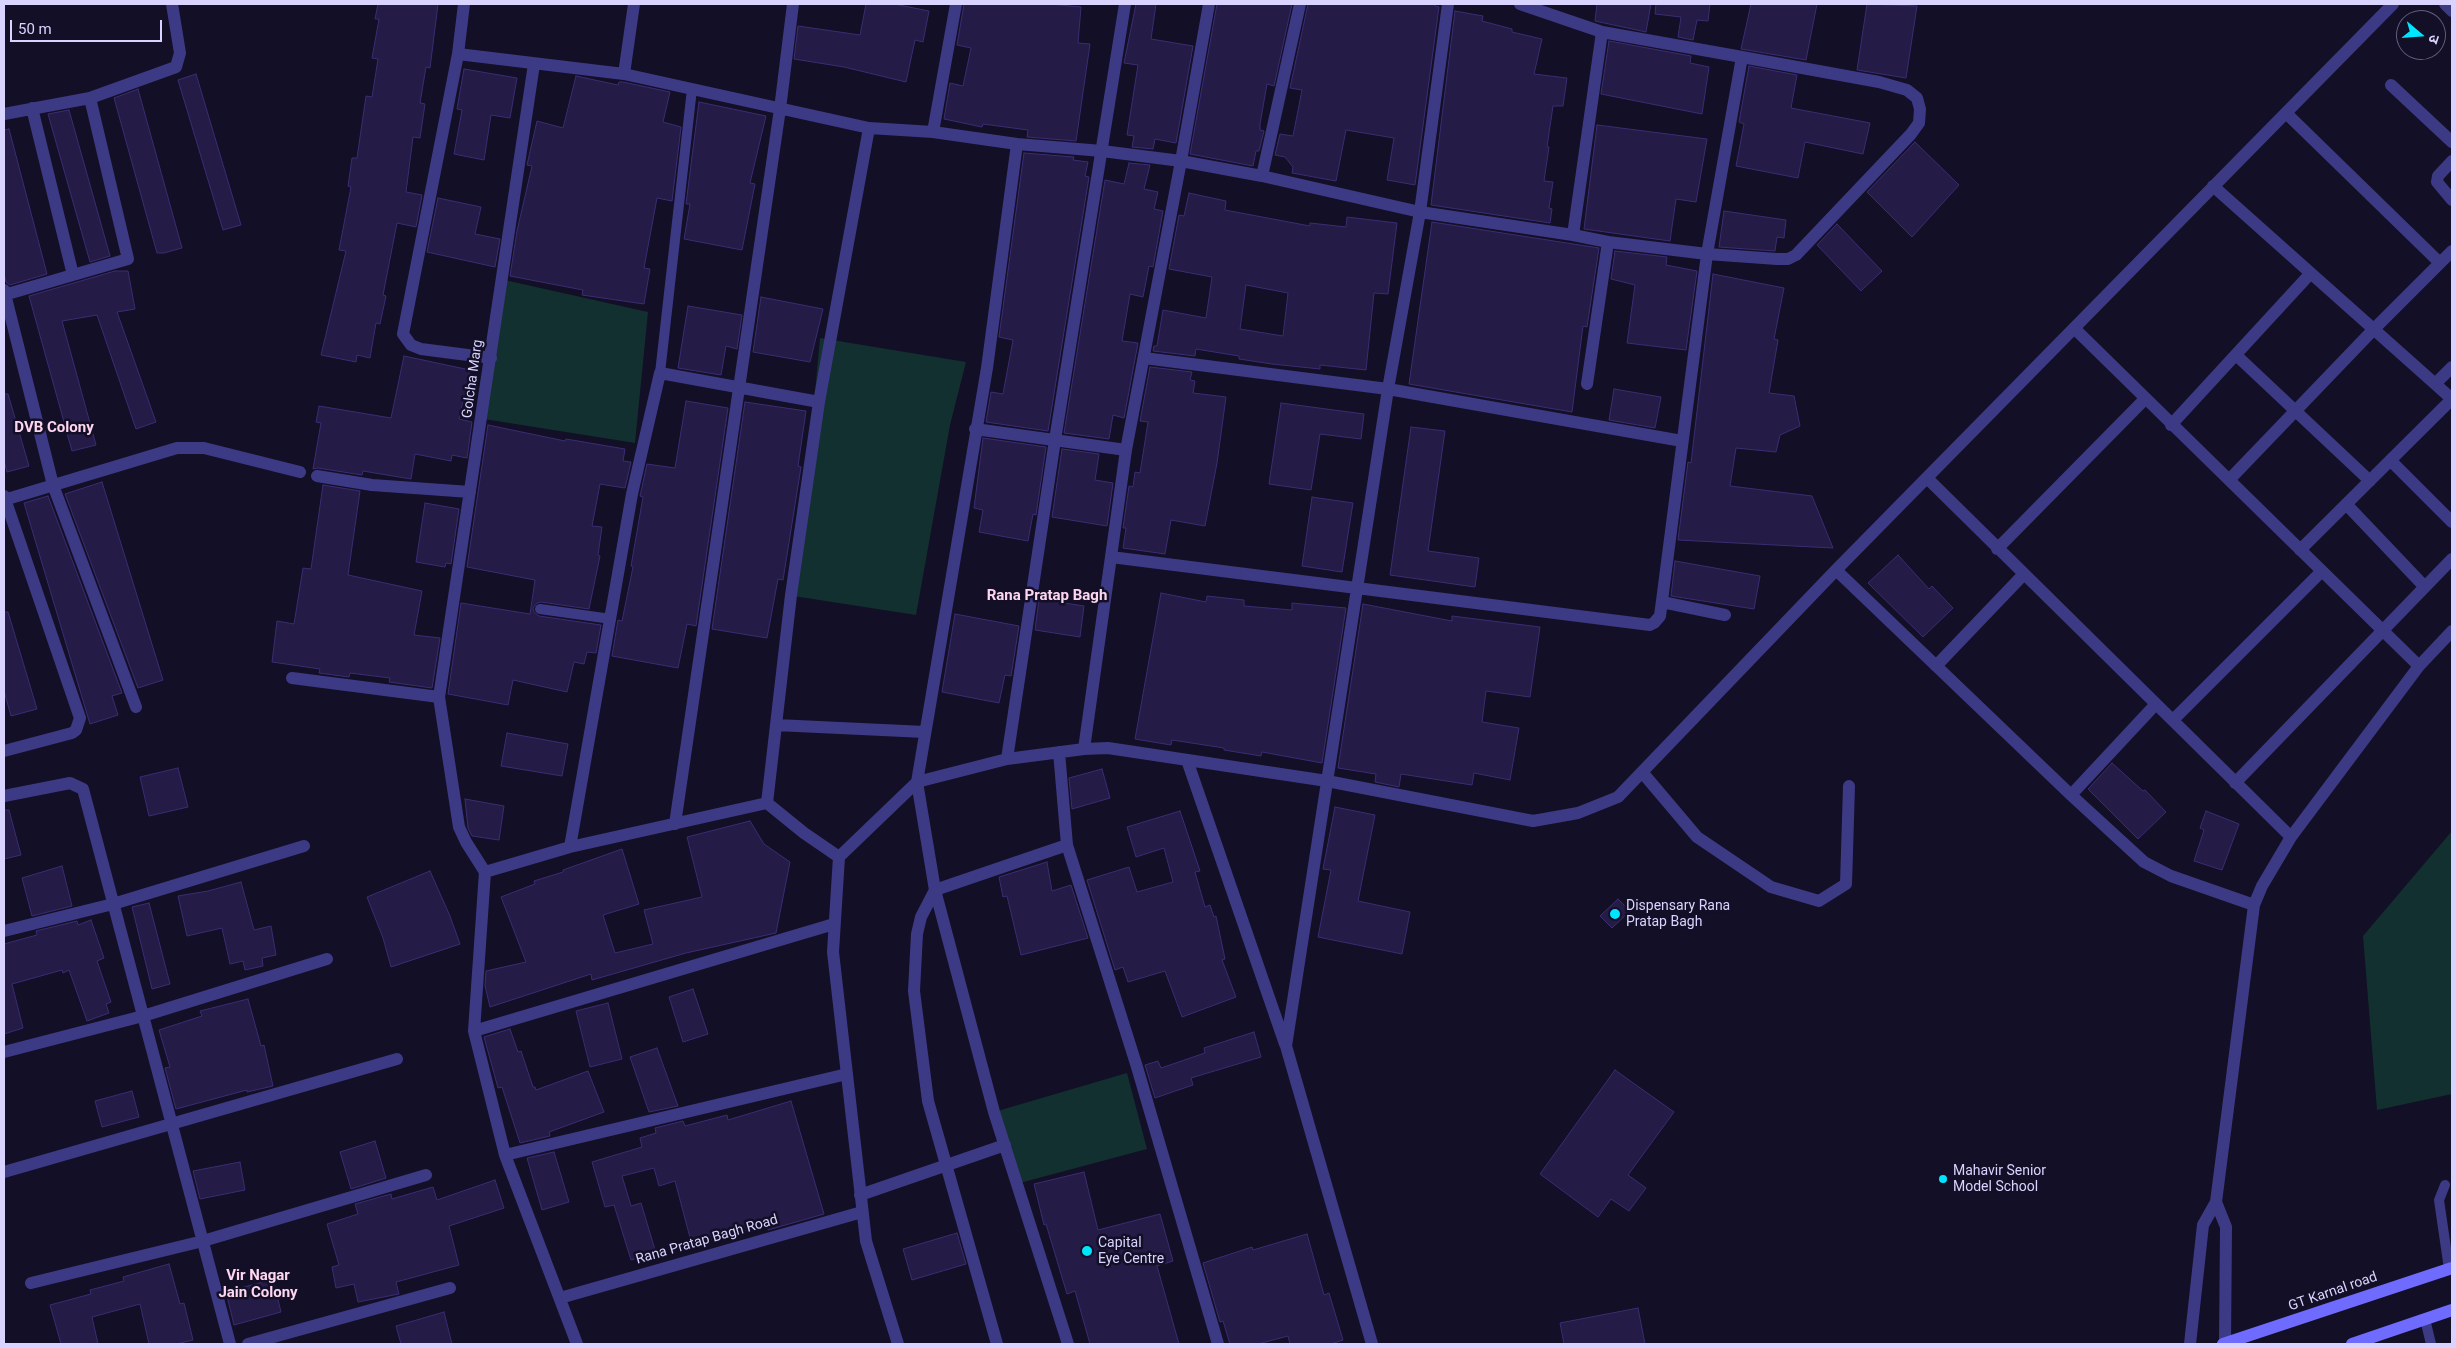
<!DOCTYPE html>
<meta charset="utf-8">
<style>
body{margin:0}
#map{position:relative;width:2456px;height:1348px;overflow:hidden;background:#130f26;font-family:Roboto,"Noto Sans Devanagari",sans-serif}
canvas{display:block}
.frame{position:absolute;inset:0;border:5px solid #d9d4ff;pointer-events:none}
.north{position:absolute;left:2396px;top:10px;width:50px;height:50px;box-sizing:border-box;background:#130f26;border:1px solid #625e7d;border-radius:50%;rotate:108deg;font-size:14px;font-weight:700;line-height:20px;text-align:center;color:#d9d4ff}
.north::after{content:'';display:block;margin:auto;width:18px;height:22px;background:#00e5ff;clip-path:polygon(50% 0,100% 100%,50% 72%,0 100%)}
.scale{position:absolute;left:10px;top:20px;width:152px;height:22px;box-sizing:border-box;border:2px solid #d9d4ff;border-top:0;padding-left:6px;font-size:15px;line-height:18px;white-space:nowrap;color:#d9d4ff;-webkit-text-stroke:4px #130f26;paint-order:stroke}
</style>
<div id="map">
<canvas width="2456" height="1348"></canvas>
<div class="frame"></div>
<div class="north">उ</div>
<div class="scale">50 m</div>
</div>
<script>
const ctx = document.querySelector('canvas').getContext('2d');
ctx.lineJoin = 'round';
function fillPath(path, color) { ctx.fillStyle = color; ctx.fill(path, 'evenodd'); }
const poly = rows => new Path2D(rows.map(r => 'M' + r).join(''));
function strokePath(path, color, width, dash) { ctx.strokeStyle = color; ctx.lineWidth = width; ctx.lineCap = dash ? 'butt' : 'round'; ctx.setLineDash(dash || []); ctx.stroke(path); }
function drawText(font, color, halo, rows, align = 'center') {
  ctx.font = font + ' Roboto,sans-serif'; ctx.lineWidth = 5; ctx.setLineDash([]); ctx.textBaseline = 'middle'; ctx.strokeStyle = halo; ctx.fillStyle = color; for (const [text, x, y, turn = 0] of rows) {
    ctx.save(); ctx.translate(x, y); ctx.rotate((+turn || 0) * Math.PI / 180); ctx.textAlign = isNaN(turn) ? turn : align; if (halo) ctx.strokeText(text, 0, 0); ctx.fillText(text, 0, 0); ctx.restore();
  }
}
fillPath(poly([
 [500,279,648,312,635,443,484,419],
 [820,338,966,362,950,425,916,615,787,595,814,403],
 [2452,831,2452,1094,2377,1110,2363,936],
 [1127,1073,1147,1149,1016,1184,994,1112]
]), '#12302f');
const building = poly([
 [378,4,438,4,430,68,426,67,420,103,425,104,420,138,413,137,406,192,422,195,416,227,397,223,383,295,386,296,380,324,376,323,370,358,357,355,356,362,321,355,346,251,339,250,351,187,348,186,352,158,357,158,366,96,372,97,378,59,372,58,379,19,375,19,378,4],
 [866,4,894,4,929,11,923,42,915,40,906,82,844,67,794,59,798,26,860,35,866,4],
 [964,4,1050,4,1081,7,1078,43,1090,44,1076,141,1027,137,1028,130,983,124,982,127,944,119,950,83,963,86,971,48,957,45,964,4],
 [1136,4,1156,4,1151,39,1193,46,1176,143,1155,139,1153,149,1132,147,1134,136,1127,135,1138,65,1124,63,1136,4],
 [1217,4,1292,4,1274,86,1267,84,1260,124,1260,130,1264,131,1259,151,1256,151,1253,166,1190,154,1217,4],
 [1308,4,1435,4,1435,6,1439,7,1415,185,1387,180,1394,138,1346,130,1336,181,1292,173,1293,167,1285,157,1275,155,1280,134,1293,136,1302,90,1290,88,1308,4],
 [1597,4,1651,4,1646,32,1595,21,1597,4],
 [1656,4,1710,4,1708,21,1697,20,1693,40,1678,37,1681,17,1655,14,1656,4],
 [1751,4,1817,4,1806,60,1741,49,1751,4],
 [1867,4,1917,6,1906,78,1857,70,1867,4],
 [1455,11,1483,16,1482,21,1512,29,1512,32,1542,39,1534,74,1567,78,1563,106,1553,106,1547,147,1549,147,1544,181,1553,182,1549,208,1552,209,1550,223,1431,205,1455,11],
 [1609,41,1691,56,1690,63,1709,67,1702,114,1601,94,1609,41],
 [1749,66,1797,75,1791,108,1870,123,1863,154,1805,142,1798,178,1736,166,1744,124,1739,122,1749,66],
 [464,69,517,78,510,118,491,115,484,160,454,154,462,110,457,109,464,69],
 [196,74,241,225,223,230,178,80,196,74],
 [576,76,618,85,619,82,623,82,670,92,663,122,681,127,672,201,657,198,644,268,650,269,644,304,582,295,583,290,510,276,517,231,532,166,527,165,537,121,563,128,576,76],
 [138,89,182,248,164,253,157,253,114,98,138,89],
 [699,102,766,116,750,183,755,184,742,250,684,239,690,204,686,204,699,102],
 [69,110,110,256,90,262,48,114,69,110],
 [1597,125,1707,139,1696,202,1676,199,1670,241,1584,229,1597,125],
 [9,129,47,274,10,285,6,282,4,273,4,130,9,129],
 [1915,142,1959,185,1912,237,1867,192,1915,142],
 [1024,153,1074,157,1073,160,1088,162,1085,176,1089,177,1048,431,986,422,991,392,1003,394,1013,340,999,337,1024,153],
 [1129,163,1150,165,1144,189,1158,192,1154,209,1163,211,1153,267,1149,266,1143,297,1130,294,1122,341,1138,343,1124,418,1113,415,1109,439,1064,433,1105,180,1124,184,1129,163],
 [1189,193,1226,201,1225,210,1310,226,1310,223,1346,227,1347,217,1397,223,1388,294,1374,293,1366,370,1320,365,1320,369,1272,364,1239,359,1239,356,1196,349,1195,356,1153,351,1154,346,1157,346,1163,310,1206,318,1212,277,1169,269,1179,215,1184,216,1189,193],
 [1246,285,1288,293,1283,336,1240,329,1246,285],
 [438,198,481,207,475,234,500,239,495,267,427,252,438,198],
 [1724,211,1786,220,1784,238,1777,237,1775,251,1719,247,1724,211],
 [1432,222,1599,248,1587,327,1583,326,1572,412,1409,384,1432,222],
 [1837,224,1882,271,1861,291,1817,245,1837,224],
 [1615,251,1667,257,1666,265,1697,271,1686,350,1627,343,1635,285,1611,279,1615,251],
 [115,271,128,271,135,309,117,312,156,422,136,429,97,315,62,321,96,445,72,451,29,296,115,271],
 [1713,274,1784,288,1774,339,1778,340,1769,393,1794,396,1800,426,1780,435,1776,452,1736,448,1730,486,1812,496,1833,548,1678,540,1688,462,1691,463,1713,274],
 [761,297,823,309,810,362,753,352,761,297],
 [688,306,742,315,737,349,726,346,721,375,678,368,688,306],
 [404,356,470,370,459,419,472,422,467,458,452,455,451,461,415,454,411,479,363,471,362,475,318,468,313,469,321,423,316,422,319,406,391,418,404,356],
 [1150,367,1192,372,1190,380,1195,381,1193,393,1226,397,1217,463,1205,526,1171,520,1165,554,1123,548,1126,528,1123,528,1129,486,1133,487,1135,472,1140,473,1148,422,1140,421,1150,367],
 [1614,389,1661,397,1655,428,1609,420,1614,389],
 [4,394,8,394,29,466,7,472,4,461,4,394],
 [686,401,728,408,696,626,687,624,678,668,612,656,618,620,622,621,633,567,631,566,643,497,640,496,647,464,675,468,686,401],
 [745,402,806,411,798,466,801,467,783,580,778,579,767,638,712,629,745,402],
 [1281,403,1364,414,1361,439,1320,434,1311,490,1269,484,1281,403],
 [488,425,565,441,566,439,625,449,623,461,631,462,625,488,600,484,592,526,602,527,598,555,600,556,589,609,541,602,537,603,533,608,534,612,539,616,601,625,596,653,587,652,584,664,574,662,567,692,513,680,508,705,448,694,461,603,530,614,535,580,467,567,488,425],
 [1411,427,1445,431,1428,551,1479,558,1475,587,1390,575,1411,427],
 [983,438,1046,447,1036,515,1033,514,1028,541,979,532,983,510,974,508,983,438],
 [1062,449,1099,454,1095,480,1113,483,1107,526,1052,517,1062,449],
 [102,482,163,680,138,688,65,494,102,482],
 [323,485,360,491,348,575,422,591,414,635,440,638,432,688,389,682,390,678,350,673,349,677,319,673,320,669,272,662,277,621,294,624,303,568,311,569,323,485],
 [48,496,122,693,112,696,118,715,90,724,24,503,48,496],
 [1312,497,1353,503,1342,572,1302,566,1312,497],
 [425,503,459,509,451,564,446,563,445,567,416,562,425,503],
 [1898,555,1929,589,1932,586,1953,608,1923,637,1868,583,1898,555],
 [1675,561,1760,576,1754,609,1671,596,1675,561],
 [1161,593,1206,602,1207,596,1244,600,1244,606,1292,610,1292,603,1346,608,1322,763,1262,752,1261,756,1224,750,1224,748,1172,740,1171,745,1135,739,1161,593],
 [1039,599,1084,606,1080,637,1035,630,1039,599],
 [1363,604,1452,621,1452,616,1540,627,1530,697,1486,691,1482,722,1519,728,1510,780,1474,773,1472,785,1401,774,1399,787,1375,782,1376,774,1338,768,1363,604],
 [4,612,8,612,37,709,11,716,4,691,4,612],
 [955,614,1019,626,1011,676,1005,675,999,703,942,692,955,614],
 [507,733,568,744,562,776,501,766,507,733],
 [2112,763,2143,791,2145,790,2166,812,2138,839,2088,789,2112,763],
 [178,768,188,807,149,816,140,777,178,768],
 [1102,769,1110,798,1072,809,1069,778,1102,769],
 [465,799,504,806,499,840,472,836,468,828,465,799],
 [1335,807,1375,815,1358,901,1410,912,1402,954,1318,937,1331,870,1323,869,1335,807],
 [4,810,9,810,21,855,4,859,4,810],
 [1180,811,1200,871,1195,872,1205,907,1210,905,1214,917,1216,916,1225,959,1222,960,1236,997,1182,1017,1165,971,1128,982,1123,967,1115,970,1087,880,1129,867,1137,892,1173,882,1164,848,1136,857,1127,827,1180,811],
 [2206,811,2239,824,2222,870,2194,861,2204,830,2200,828,2206,811],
 [750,821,764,844,790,862,776,933,686,953,592,980,591,974,490,1007,485,986,486,971,526,962,501,897,535,884,534,881,563,872,563,870,622,849,639,904,603,915,615,953,653,944,644,910,702,897,687,837,750,821],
 [1047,862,1052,891,1071,885,1088,938,1021,955,1007,896,1003,897,999,877,1047,862],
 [62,866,72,906,32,916,22,878,62,866],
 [430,871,450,916,460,944,391,967,383,938,367,897,430,871],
 [241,882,254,930,271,926,276,955,262,958,263,966,245,970,243,961,230,964,222,928,187,936,178,896,208,891,241,882],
 [1618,899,1630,911,1612,928,1600,916,1618,899],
 [149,903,170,984,152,989,132,907,149,903],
 [91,920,104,958,97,961,111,1002,106,1004,109,1013,87,1021,69,970,63,973,62,970,12,984,23,1028,4,1034,4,944,37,935,36,931,77,921,78,925,91,920],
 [693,989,708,1034,683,1042,669,997,693,989],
 [248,999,261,1046,264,1045,273,1086,247,1092,247,1090,176,1109,165,1068,170,1067,159,1030,202,1016,200,1011,248,999],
 [608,1003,622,1059,590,1067,576,1011,608,1003],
 [510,1029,518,1052,521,1051,533,1087,535,1087,536,1090,588,1071,604,1112,549,1132,550,1136,520,1143,502,1087,498,1088,484,1037,510,1029],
 [1254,1032,1261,1057,1191,1078,1193,1085,1155,1098,1145,1065,1158,1061,1161,1068,1205,1053,1204,1048,1254,1032],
 [657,1048,678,1106,649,1112,630,1057,657,1048],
 [1615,1070,1674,1112,1628,1175,1646,1188,1629,1211,1611,1199,1598,1217,1540,1174,1615,1070],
 [132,1091,139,1117,102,1127,95,1101,132,1091],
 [791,1101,824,1214,768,1230,767,1225,692,1245,675,1181,659,1186,654,1168,622,1176,631,1206,641,1203,656,1253,631,1260,614,1205,605,1207,592,1162,642,1147,640,1138,656,1133,655,1128,683,1121,685,1126,727,1115,728,1120,791,1101],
 [375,1141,386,1178,351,1189,340,1152,375,1141],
 [554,1152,569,1202,542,1210,527,1158,554,1152],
 [240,1162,245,1190,200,1199,193,1171,240,1162],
 [1084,1172,1098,1230,1160,1214,1173,1261,1157,1266,1179,1344,1090,1344,1075,1291,1067,1294,1046,1224,1044,1225,1034,1184,1084,1172],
 [495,1180,504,1208,449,1226,459,1265,396,1282,399,1294,358,1302,354,1284,336,1288,332,1267,339,1265,327,1224,358,1214,355,1204,391,1194,392,1199,433,1187,437,1200,495,1180],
 [957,1233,966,1264,912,1280,903,1249,957,1233],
 [1307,1234,1324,1295,1329,1293,1343,1340,1331,1344,1290,1344,1288,1336,1258,1344,1230,1344,1223,1321,1220,1322,1203,1263,1252,1247,1253,1250,1307,1234],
 [169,1264,180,1304,184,1303,193,1340,176,1344,149,1344,140,1304,92,1317,98,1344,61,1344,50,1305,91,1294,90,1290,124,1281,123,1277,169,1264],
 [273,1279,281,1312,234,1325,226,1292,273,1279],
 [1638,1308,1645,1344,1564,1344,1560,1323,1638,1308],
 [444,1312,452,1344,401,1344,396,1326,444,1312]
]);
fillPath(building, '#241b47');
strokePath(building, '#3b2d73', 1);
strokePath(poly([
 [660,373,692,89],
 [540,609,611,619],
 [2445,1185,2439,1200,2449,1269],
 [2425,1319,2431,1344]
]), '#3d3a85', 10);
strokePath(poly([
 [1520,4,1602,32,1742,57,1707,254,1608,242,1573,235,1602,32],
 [2445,4,2452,11],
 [458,54,464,4],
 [534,64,439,697,459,827,466,842,485,872,474,1031,834,924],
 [624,74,634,4],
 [2391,85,2452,142],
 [32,108,73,275],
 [2286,113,2440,263],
 [4,114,90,98,176,67,180,53,172,4],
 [933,132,956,4],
 [1017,144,1102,151,1181,161,1262,176,1420,212,1573,235],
 [2452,161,2438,176,2437,182,2452,200],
 [1262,176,1300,4],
 [2213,186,2452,399],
 [4,290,53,485,136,707],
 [4,295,128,259,90,98],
 [2074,328,2419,666],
 [2236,355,2370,481],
 [491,358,421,349,411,345,403,334,458,54,624,74,869,128],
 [1144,358,1388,389,1682,441],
 [1587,384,1608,242],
 [2435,384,2452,367],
 [2171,425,2310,274],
 [975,429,1126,450],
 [2391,461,2452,522],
 [317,476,372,485,470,492],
 [1927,478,2291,837],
 [2229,480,2374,329,2452,251],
 [4,496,80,718,76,730,72,733,4,751],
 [4,500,177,448,204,448,300,472],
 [2346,504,2424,586],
 [1997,549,2145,399],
 [2300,550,2452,399],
 [1111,557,1650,625,1654,623,1660,616,1707,254,1777,259,1788,259,1796,255,1911,134,1919,123,1920,109,1917,98,1907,90,1879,82,1742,57],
 [1836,570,2071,795,2144,862,2171,876,2254,905],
 [1662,602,1725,615],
 [1936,666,2024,574],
 [292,678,439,697],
 [2173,720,2322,571],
 [776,725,925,732],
 [1084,749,1126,450,1181,161,1209,4],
 [1059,752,1067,845,1137,1067,1218,1344],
 [1007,759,1055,440,1125,4],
 [1187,760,1285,1044],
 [1642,772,1697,837,1771,887,1819,901,1846,884,1849,786],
 [2235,783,2452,559],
 [2071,795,2155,705],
 [4,796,70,783,83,789,230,1344],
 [675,824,780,109,793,4],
 [570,847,632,494,660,373,819,402],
 [839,857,804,833,767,803,791,595,819,402,869,128,933,132,1017,144,987,368,917,782,935,890,994,1112,1068,1344],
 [485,872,570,847,767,803],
 [4,931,113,904,304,846],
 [474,1031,505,1155,847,1074],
 [4,1052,143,1016,327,959],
 [505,1155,577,1344],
 [4,1172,397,1059],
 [860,1195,1005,1145],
 [2216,1202,2226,1227,2225,1344],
 [31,1283,203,1241,426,1175],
 [560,1298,862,1212],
 [248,1344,450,1288],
 [898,1344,866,1241,833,952,839,857,917,782,1007,759,1084,749,1108,748,1327,781,1533,821,1578,813,1618,797,1836,570,2393,4],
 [997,1344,928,1101,914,991,917,934,921,917,935,890,1067,845],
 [1372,1344,1286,1046,1388,389,1420,212,1448,4],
 [2190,1344,2203,1225,2216,1202,2254,905,2262,886,2291,837,2419,666,2452,631]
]), '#3d3a85', 12);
strokePath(poly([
 [2223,1344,2452,1268],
 [2352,1344,2452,1310]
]), '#6f6bff', 12);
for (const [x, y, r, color] of [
 [1615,914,6,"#00e5ff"],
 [1943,1179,5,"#00e5ff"],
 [1087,1251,6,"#00e5ff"]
]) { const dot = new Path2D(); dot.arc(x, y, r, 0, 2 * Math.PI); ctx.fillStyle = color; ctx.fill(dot); strokePath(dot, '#130f26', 2); }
drawText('14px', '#d9d4ff', '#130f26', [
 ["Golcha Marg",473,379,-82],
 ["Rana Pratap Bagh Road",707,1240,-16],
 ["GT Karnal road",2333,1292,-19]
]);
drawText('14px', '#d9d4ff', '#130f26', [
 ["Dispensary Rana",1626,906],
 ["Pratap Bagh",1626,922],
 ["Mahavir Senior",1953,1171],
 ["Model School",1953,1187],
 ["Capital",1098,1243],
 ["Eye Centre",1098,1259]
], 'left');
drawText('bold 15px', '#ffd6f0', '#130f26', [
 ["DVB Colony",54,428],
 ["Rana Pratap Bagh",1047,596],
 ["Vir Nagar",258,1276],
 ["Jain Colony",258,1293]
]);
</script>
